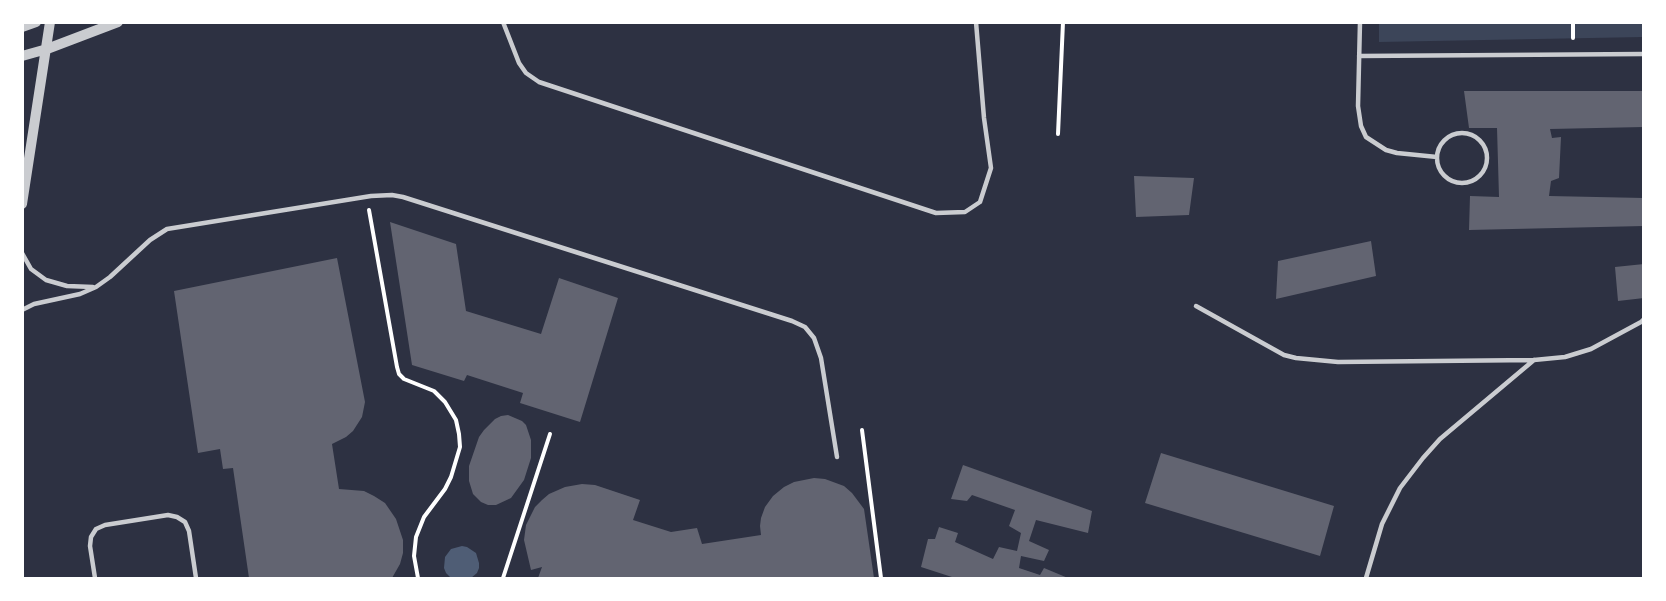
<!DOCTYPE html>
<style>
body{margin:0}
#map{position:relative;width:1666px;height:601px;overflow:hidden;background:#2d3142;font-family:Ubuntu,sans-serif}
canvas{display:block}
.frame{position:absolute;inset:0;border:24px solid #fff;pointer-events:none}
</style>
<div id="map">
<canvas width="1666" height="601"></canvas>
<div class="frame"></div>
</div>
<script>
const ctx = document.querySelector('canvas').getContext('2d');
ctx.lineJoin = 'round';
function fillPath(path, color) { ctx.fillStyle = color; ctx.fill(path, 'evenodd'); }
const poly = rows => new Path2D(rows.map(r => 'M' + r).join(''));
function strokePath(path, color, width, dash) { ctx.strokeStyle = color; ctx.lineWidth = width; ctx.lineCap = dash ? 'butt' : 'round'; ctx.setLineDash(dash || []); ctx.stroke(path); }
fillPath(poly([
 [1379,23,1643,23,1643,37,1379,42]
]), '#3c4559');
fillPath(poly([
 [462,546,467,547,476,553,479,563,479,568,477,573,471,578,451,578,446,573,444,568,445,557,451,549]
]), '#4f5d75');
fillPath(poly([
 [1464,91,1644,91,1644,127,1550,129,1552,138,1561,137,1559,178,1551,181,1549,196,1644,198,1644,226,1469,230,1470,196,1499,197,1497,128,1469,128],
 [1134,176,1194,178,1189,215,1136,217],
 [390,222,456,244,466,311,541,334,559,278,618,298,580,422,520,403,523,393,467,375,464,381,412,365],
 [1371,241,1376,276,1276,299,1278,261],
 [337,258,365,402,362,417,353,431,346,437,332,444,339,489,364,491,374,496,385,503,396,519,403,540,403,553,400,564,392,578,249,578,233,468,223,469,220,449,198,453,174,291],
 [1644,264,1644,298,1618,301,1615,267],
 [508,415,522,421,526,425,531,440,531,458,524,480,511,498,496,505,488,505,481,502,473,494,469,481,469,466,479,437,484,430,495,419,501,416],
 [1161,453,1334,506,1320,556,1145,503],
 [963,465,1092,511,1088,533,1036,520,1029,541,1049,550,1044,561,1021,556,1019,568,1040,575,1044,568,1068,578,955,578,921,567,928,539,935,539,939,527,958,533,955,542,993,559,999,547,1017,551,1021,533,1009,526,1015,510,972,495,967,501,951,499],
 [814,478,825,479,844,486,852,493,864,509,874,578,538,578,542,567,531,570,524,540,526,525,535,507,542,500,549,494,565,487,582,484,595,485,640,500,633,520,671,532,697,528,702,544,761,535,760,526,761,518,765,507,773,496,784,487,794,482]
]), '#626471');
strokePath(poly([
 [1573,22,1573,38],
 [1058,134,1063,22],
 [369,210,397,367,399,374,404,379,434,391,445,402,456,420,459,434,460,447,451,477,445,489,424,517,416,537,414,556,418,578],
 [862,430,881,578],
 [503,578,550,434]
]), '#fff', 4);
strokePath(poly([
 [503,22,519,63,526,73,539,82,936,213,965,212,980,202,991,168,984,118,976,22],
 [1360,22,1358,106,1361,126,1366,137,1386,150,1397,153,1437,157],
 [1359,56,1644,54],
 '1437 158a25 25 0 1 1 50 0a25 25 0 1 1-50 0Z',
 [22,253,31,269,46,280,67,286,93,287],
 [1196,306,1284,355,1296,358,1338,362,1534,360,1565,357,1591,349,1641,322,1644,319],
 [22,310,34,304,80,294,96,287,110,277,150,240,167,229,371,196,392,195,403,197,792,321,805,327,814,338,821,358,837,457],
 [95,578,90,546,91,537,96,529,105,525,168,515,177,517,185,522,189,531,196,578],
 [1366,578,1382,524,1400,488,1423,458,1440,439,1534,360]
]), '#caccd0', 4.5);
strokePath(poly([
 [22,27,36,22],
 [22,56,47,49,118,22],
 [22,204,50,22]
]), '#caccd0', 10);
</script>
